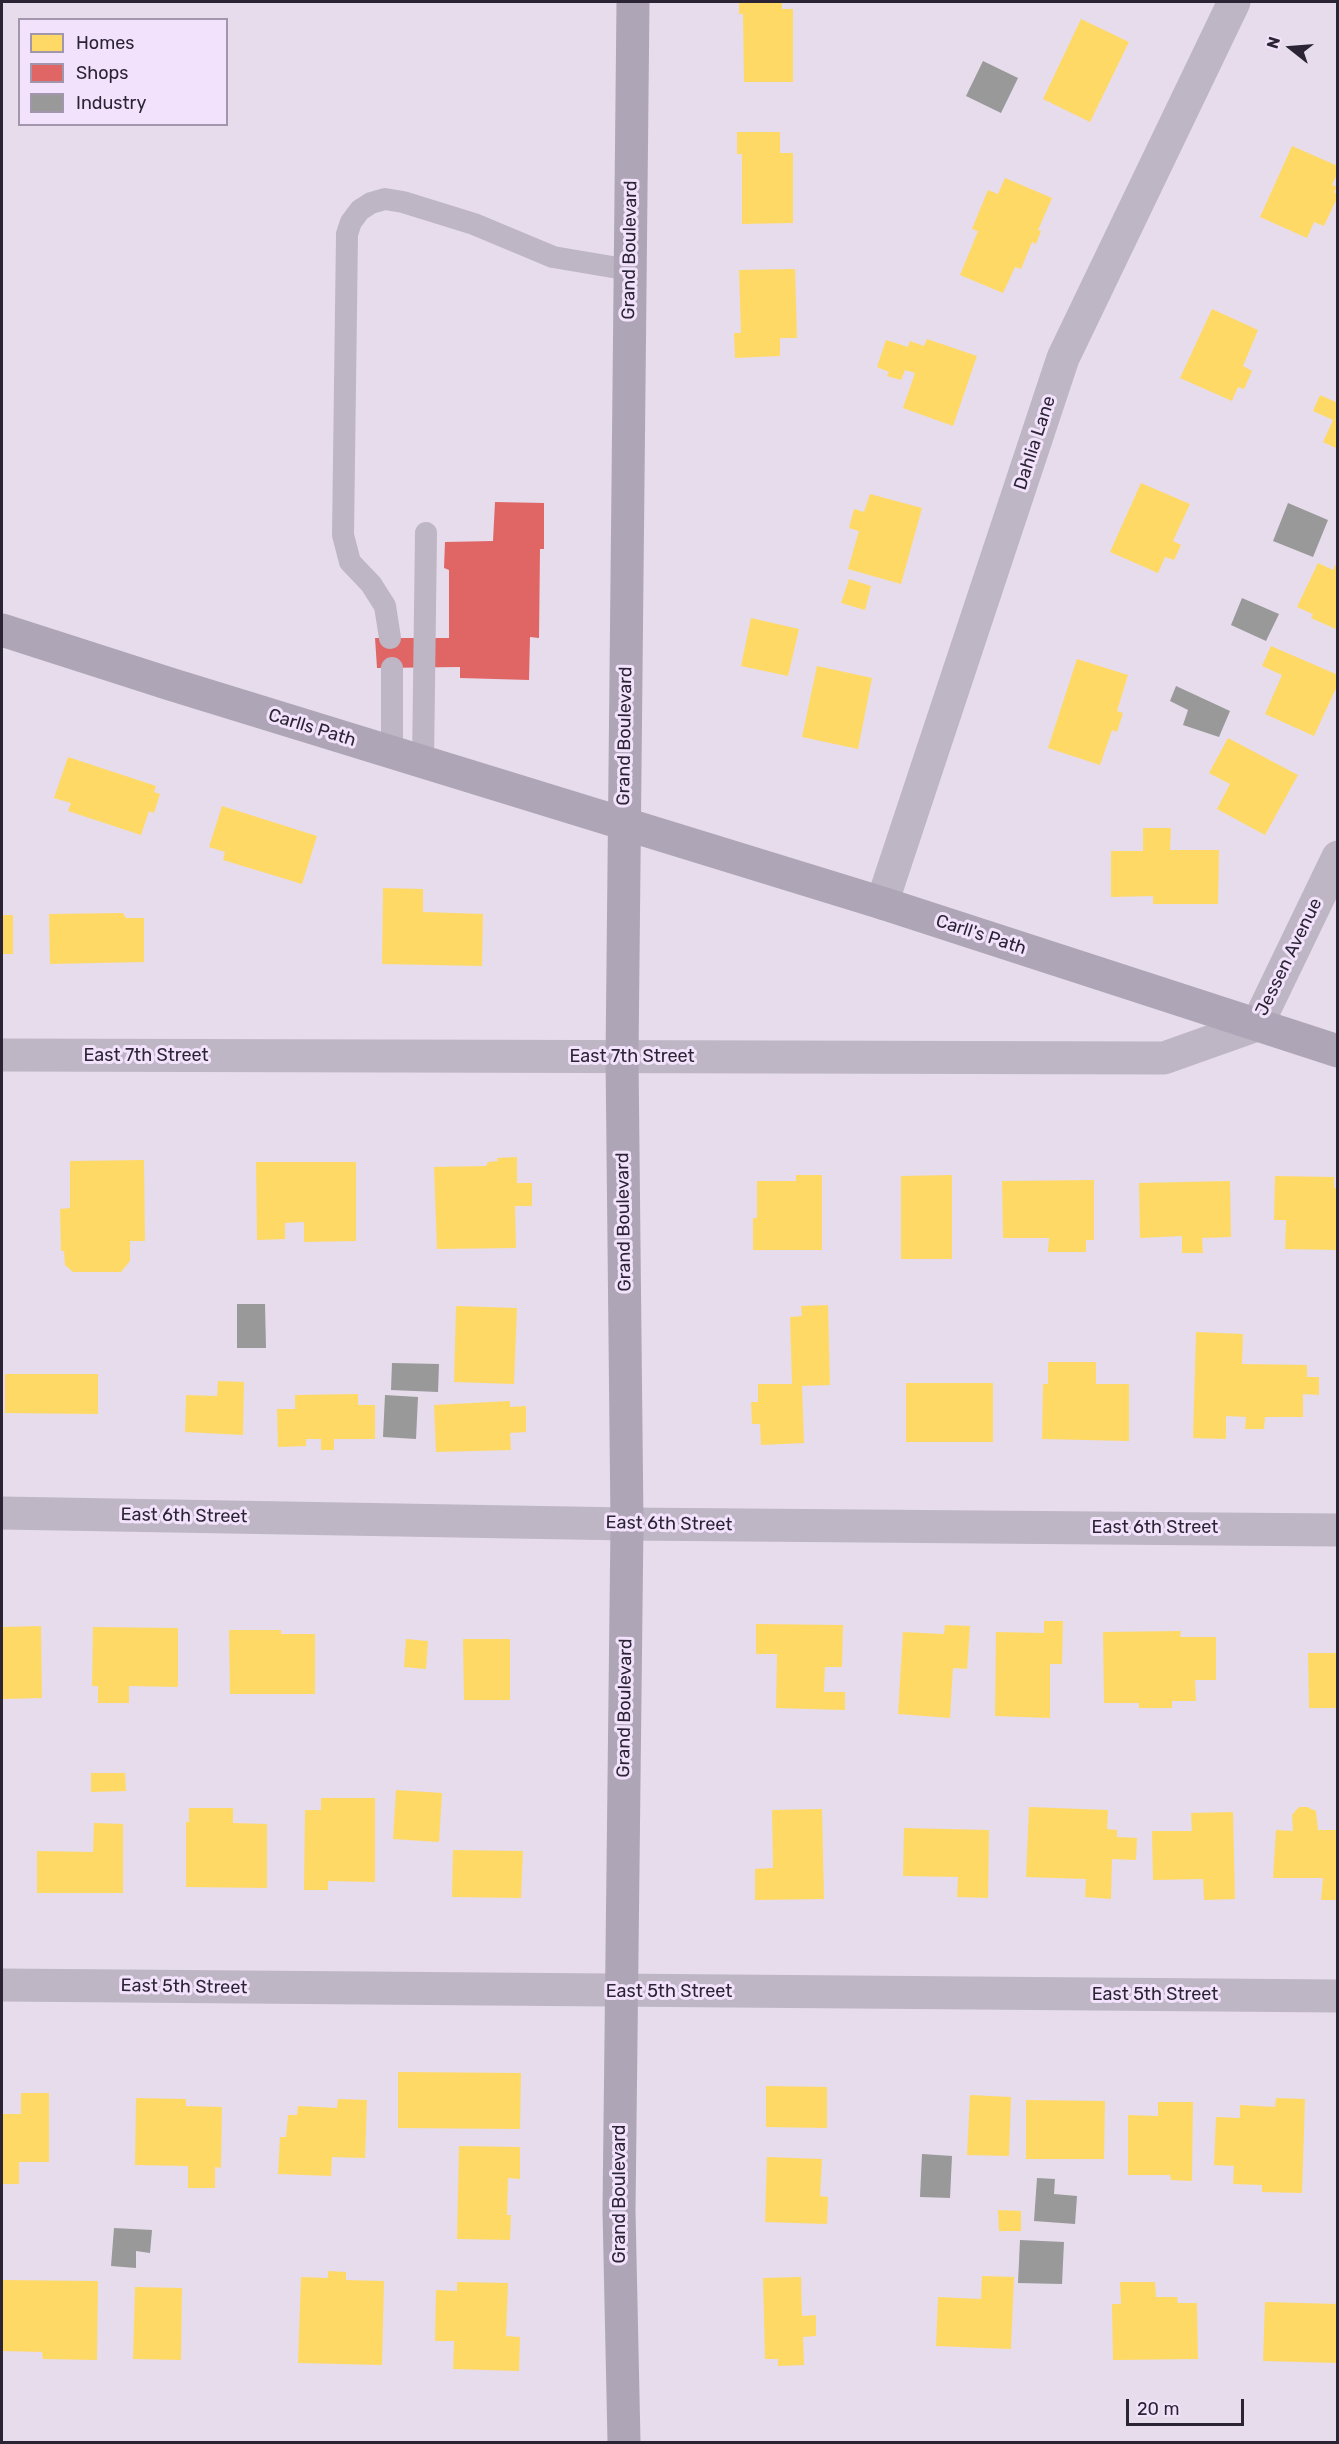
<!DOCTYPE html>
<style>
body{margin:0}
#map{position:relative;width:1339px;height:2444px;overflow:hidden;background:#e6dcec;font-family:Rubik,sans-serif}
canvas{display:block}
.frame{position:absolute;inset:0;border:3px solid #2b2435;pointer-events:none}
.legend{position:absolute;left:18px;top:18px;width:210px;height:108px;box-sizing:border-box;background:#f2e2fb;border:2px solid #a296ac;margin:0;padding:8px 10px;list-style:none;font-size:18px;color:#2b2435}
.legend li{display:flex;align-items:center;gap:12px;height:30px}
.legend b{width:30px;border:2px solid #a296ac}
.north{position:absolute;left:1261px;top:18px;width:60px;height:60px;-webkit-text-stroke:4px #f2e2fb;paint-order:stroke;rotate:287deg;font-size:16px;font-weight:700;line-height:24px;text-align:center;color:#2b2435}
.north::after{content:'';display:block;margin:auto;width:21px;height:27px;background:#2b2435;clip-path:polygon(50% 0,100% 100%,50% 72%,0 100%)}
.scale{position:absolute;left:1126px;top:2399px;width:118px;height:27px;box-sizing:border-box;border:3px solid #2b2435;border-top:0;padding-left:8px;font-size:18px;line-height:21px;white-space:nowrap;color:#2b2435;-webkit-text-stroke:4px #f2e2fb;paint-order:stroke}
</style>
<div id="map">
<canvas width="1339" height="2444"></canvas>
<div class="frame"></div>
<ul class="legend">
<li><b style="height:16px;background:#ffd966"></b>Homes</li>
<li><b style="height:16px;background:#e06666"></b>Shops</li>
<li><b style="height:16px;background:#999"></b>Industry</li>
</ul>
<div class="north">N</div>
<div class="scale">20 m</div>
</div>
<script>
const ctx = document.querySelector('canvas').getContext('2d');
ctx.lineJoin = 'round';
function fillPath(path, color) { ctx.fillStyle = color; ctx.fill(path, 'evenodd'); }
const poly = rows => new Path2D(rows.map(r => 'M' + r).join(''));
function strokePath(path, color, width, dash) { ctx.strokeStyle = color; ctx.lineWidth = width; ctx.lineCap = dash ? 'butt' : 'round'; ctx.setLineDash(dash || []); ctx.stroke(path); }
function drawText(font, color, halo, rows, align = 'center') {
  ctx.font = font + ' Rubik,sans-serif'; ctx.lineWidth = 6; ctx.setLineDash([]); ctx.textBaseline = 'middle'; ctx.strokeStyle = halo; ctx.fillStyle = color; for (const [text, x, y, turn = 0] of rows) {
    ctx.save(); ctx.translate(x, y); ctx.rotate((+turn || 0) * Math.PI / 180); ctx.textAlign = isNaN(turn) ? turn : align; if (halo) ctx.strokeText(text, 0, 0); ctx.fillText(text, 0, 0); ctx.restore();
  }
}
fillPath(poly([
 [739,2,782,2,782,9,793,9,793,82,744,82,743,14,739,14],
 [1081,19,1129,42,1090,122,1043,99],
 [737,132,780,132,780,153,793,153,793,223,742,224,742,154,737,154],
 [1292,146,1338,166,1338,172,1332,185,1337,187,1334,192,1338,196,1324,226,1314,222,1307,238,1260,217],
 [1005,178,1052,198,1038,230,1041,231,1036,244,1032,242,1021,269,1015,267,1003,293,960,275,978,231,972,229,988,190,998,194],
 [795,269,797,338,780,338,780,356,735,358,734,333,741,333,739,270],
 [1212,309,1258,330,1243,366,1252,371,1244,389,1238,387,1232,401,1180,378],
 [927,339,977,356,953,426,903,408,915,373,905,370,901,380,887,376,889,372,877,367,886,340,908,347,910,341,924,346],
 [1320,395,1338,403,1338,449,1323,442,1333,420,1313,411],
 [1141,483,1190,504,1173,541,1181,545,1174,560,1165,557,1158,573,1110,552],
 [870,494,922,508,901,584,848,569,859,531,849,528,854,509,864,512],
 [1338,560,1338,630,1311,618,1313,614,1297,607,1318,563,1333,570],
 [849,579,871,586,865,610,841,603],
 [751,618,799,629,788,676,741,666],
 [1271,646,1338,675,1338,684,1314,736,1265,714,1282,675,1262,666],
 [1077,659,1128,675,1117,711,1123,713,1117,732,1112,730,1100,765,1048,748],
 [817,666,872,678,858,749,802,737],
 [1228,738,1298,775,1265,835,1217,809,1230,784,1209,773],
 [68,757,156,786,154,792,160,794,154,813,149,811,141,835,68,811,71,803,54,798],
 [222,806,317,836,302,884,223,860,225,852,209,847],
 [1143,828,1171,828,1170,850,1219,850,1218,904,1153,904,1153,896,1111,897,1111,851,1143,851],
 [383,888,423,889,423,912,483,914,482,966,382,964],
 [123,913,126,918,144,918,144,962,50,964,49,914],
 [2,915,13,915,13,954,2,954],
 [517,1157,517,1183,532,1183,532,1206,515,1206,516,1248,437,1249,434,1167,486,1166,488,1162,498,1161,497,1158],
 [144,1160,145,1241,130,1241,130,1261,121,1272,73,1272,65,1265,64,1251,61,1251,60,1209,70,1208,70,1161],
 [256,1162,356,1162,356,1241,304,1242,304,1222,285,1223,285,1239,257,1240],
 [796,1175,822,1175,822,1250,753,1250,753,1218,757,1218,757,1181,796,1181],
 [952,1175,952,1259,901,1259,901,1176],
 [1275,1176,1334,1177,1334,1188,1338,1188,1338,1250,1285,1249,1286,1220,1274,1220],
 [1094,1180,1094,1240,1086,1240,1086,1252,1048,1252,1049,1238,1003,1238,1002,1181],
 [1230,1181,1231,1237,1202,1238,1203,1253,1182,1253,1182,1236,1140,1238,1139,1183],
 [828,1305,830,1385,802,1386,804,1443,761,1445,760,1424,752,1424,751,1402,758,1402,758,1384,792,1384,790,1317,802,1316,801,1306],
 [456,1306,517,1308,514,1384,454,1382],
 [1196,1332,1243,1334,1242,1364,1307,1365,1307,1377,1319,1377,1319,1395,1303,1394,1303,1417,1265,1417,1264,1429,1245,1429,1246,1417,1226,1416,1226,1439,1193,1438],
 [1048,1362,1096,1362,1096,1384,1129,1384,1129,1441,1042,1439,1043,1384,1048,1384],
 [5,1374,98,1374,98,1414,5,1413],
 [218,1381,244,1382,243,1435,185,1432,186,1395,217,1396],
 [906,1383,993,1383,993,1442,906,1442],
 [358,1394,358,1405,375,1405,375,1439,334,1439,334,1450,321,1450,321,1439,306,1439,306,1446,278,1447,277,1409,295,1409,295,1395],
 [510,1401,510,1407,526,1406,526,1432,510,1433,511,1450,436,1452,434,1405],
 [1044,1621,1063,1621,1062,1664,1050,1664,1050,1718,995,1716,996,1632,1044,1633],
 [756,1624,843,1625,842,1667,825,1667,824,1692,845,1692,845,1710,776,1708,777,1654,756,1654],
 [945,1625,970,1626,967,1669,953,1668,950,1718,898,1714,903,1632,944,1634],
 [41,1626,42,1698,2,1699,2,1627],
 [93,1627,178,1628,178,1687,129,1686,129,1703,98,1703,98,1686,92,1686],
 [229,1630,281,1630,281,1634,315,1634,315,1694,230,1694],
 [1181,1631,1180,1637,1216,1637,1216,1680,1195,1680,1196,1701,1172,1701,1172,1708,1139,1708,1139,1703,1104,1703,1103,1632],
 [406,1639,428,1641,426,1669,404,1667],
 [463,1639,510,1639,510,1700,464,1700],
 [1308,1653,1338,1653,1338,1708,1309,1708],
 [91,1773,125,1773,126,1791,91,1792],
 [396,1790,442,1793,439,1842,393,1839],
 [321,1798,375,1798,375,1882,328,1881,328,1890,304,1890,305,1810,321,1810],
 [1029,1807,1108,1810,1107,1829,1117,1830,1117,1837,1137,1838,1136,1860,1112,1859,1111,1899,1085,1897,1086,1879,1026,1877],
 [1299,1807,1307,1807,1316,1811,1318,1830,1338,1830,1338,1900,1321,1900,1323,1878,1273,1878,1276,1830,1293,1831,1292,1815],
 [189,1808,233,1808,233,1823,267,1824,267,1888,186,1887,186,1822,189,1822],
 [822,1809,824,1899,755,1900,755,1869,773,1868,772,1810],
 [1233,1812,1235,1899,1204,1900,1203,1879,1153,1880,1152,1831,1192,1831,1191,1813],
 [94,1823,123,1824,123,1893,37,1893,37,1851,93,1852],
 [904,1828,989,1830,988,1898,957,1897,958,1877,903,1876],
 [453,1850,523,1851,521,1898,452,1897],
 [398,2072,521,2073,520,2129,398,2128],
 [766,2086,827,2087,827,2128,766,2127],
 [21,2093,49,2093,49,2162,19,2162,19,2184,2,2184,2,2114,21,2114],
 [970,2095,1011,2097,1009,2156,967,2155],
 [136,2098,186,2099,186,2106,222,2107,221,2168,215,2167,215,2188,188,2188,188,2166,135,2165],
 [1276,2098,1305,2099,1302,2193,1262,2192,1262,2185,1233,2184,1234,2166,1214,2165,1216,2117,1240,2118,1240,2105,1275,2107],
 [338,2099,367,2100,365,2158,332,2157,331,2176,278,2174,280,2137,286,2137,288,2115,297,2115,298,2106,337,2108],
 [1026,2100,1105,2101,1104,2159,1026,2159],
 [1158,2102,1193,2102,1192,2181,1171,2180,1170,2175,1128,2175,1128,2115,1158,2116],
 [459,2146,520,2147,520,2179,508,2178,507,2215,511,2215,510,2240,457,2239],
 [767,2157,822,2159,820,2196,828,2197,827,2224,765,2222],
 [998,2210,1021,2211,1021,2231,999,2231],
 [328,2271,346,2272,346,2280,384,2281,382,2365,298,2363,301,2277,328,2278],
 [982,2276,1014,2277,1011,2349,936,2346,938,2297,981,2299],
 [801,2277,802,2316,816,2315,816,2336,803,2337,804,2365,778,2366,778,2359,765,2359,763,2278],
 [2,2280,98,2281,97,2360,43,2359,42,2352,2,2351],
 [457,2282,508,2283,506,2336,520,2337,519,2371,453,2369,454,2341,435,2341,436,2290,457,2291],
 [1120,2282,1155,2282,1156,2297,1177,2297,1178,2303,1197,2303,1198,2359,1113,2360,1112,2304,1121,2304],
 [135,2287,182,2288,181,2360,133,2359],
 [1265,2302,1338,2304,1338,2363,1263,2361]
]), '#ffd966');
fillPath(poly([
 [495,502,544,503,544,549,540,549,539,638,530,637,529,680,460,678,460,667,377,668,375,638,449,638,449,570,444,568,445,542,493,541]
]), '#e06666');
fillPath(poly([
 [983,61,1018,78,1001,113,966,96],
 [1288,503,1328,520,1313,557,1273,541],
 [1242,598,1279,614,1266,641,1231,625],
 [1176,686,1230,711,1219,737,1183,725,1188,710,1170,701],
 [237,1304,265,1304,266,1348,237,1348],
 [392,1363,439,1364,438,1392,391,1390],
 [385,1395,418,1397,416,1439,383,1437],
 [922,2154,952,2156,950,2198,920,2197],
 [1037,2178,1055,2179,1054,2194,1077,2196,1075,2224,1034,2221],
 [114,2228,152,2230,150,2253,136,2251,136,2268,111,2266],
 [1020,2240,1064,2242,1062,2284,1018,2283]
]), '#999');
strokePath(poly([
 [390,638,385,606,371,584,350,562,343,535,347,234,351,222,360,210,371,203,385,199,403,202,474,224,553,257,630,270],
 [392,753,392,668],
 [423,762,426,533]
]), '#beb6c5', 22);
strokePath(poly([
 [882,903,1063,358,1234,2],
 [2,1055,1164,1058,1257,1025,1338,857],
 [2,1513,627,1524,1338,1530],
 [2,1985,1338,1996]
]), '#beb6c5', 33);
strokePath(poly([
 [2,630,170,684,882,903,1338,1051],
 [624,2442,619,2210,627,1524,622,1057,633,2]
]), '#aea6b6', 33);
drawText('18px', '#2b2435', '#f2e2fb', [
 ["Grand Boulevard",630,250,-89],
 ["Dahlia Lane",1035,443,-72],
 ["Carlls Path",312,728,17],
 ["Grand Boulevard",625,736,-89],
 ["Carll's Path",981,935,18],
 ["Jessen Avenue",1289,957,-64],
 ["East 7th Street",146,1056],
 ["East 7th Street",632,1057],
 ["Grand Boulevard",624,1222,-91],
 ["East 6th Street",184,1516,1],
 ["East 6th Street",669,1524,1],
 ["East 6th Street",1155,1528],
 ["Grand Boulevard",625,1708,-89],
 ["East 5th Street",184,1987,1],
 ["East 5th Street",669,1992],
 ["East 5th Street",1155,1995],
 ["Grand Boulevard",620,2194,-90]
]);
</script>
